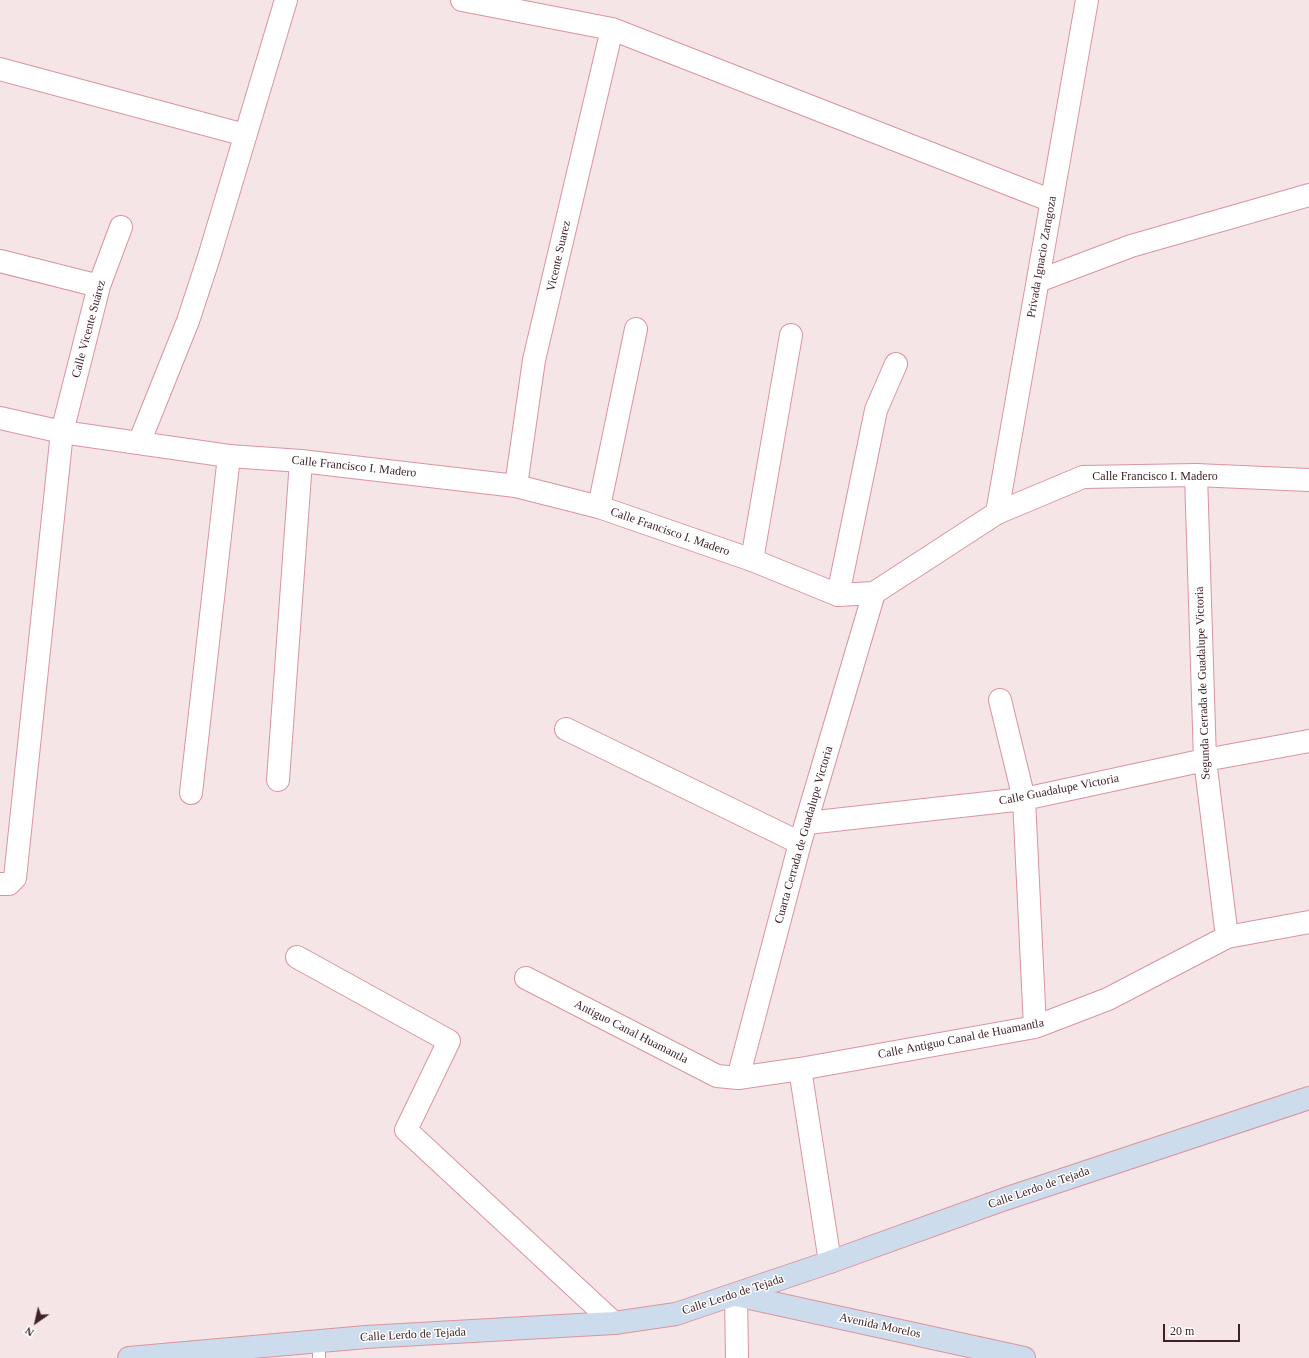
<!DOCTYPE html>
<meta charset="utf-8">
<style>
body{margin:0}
#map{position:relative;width:1309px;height:1358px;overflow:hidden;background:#f5e5e6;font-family:"Times New Roman",serif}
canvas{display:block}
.north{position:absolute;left:16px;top:1302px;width:40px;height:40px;-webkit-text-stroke:3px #fff;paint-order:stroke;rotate:214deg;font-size:11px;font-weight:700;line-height:16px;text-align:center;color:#3e2227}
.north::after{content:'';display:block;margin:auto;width:14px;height:18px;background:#3e2227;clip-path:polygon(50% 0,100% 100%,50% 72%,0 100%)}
.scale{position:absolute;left:1163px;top:1324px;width:77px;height:18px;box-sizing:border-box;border:2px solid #3e2227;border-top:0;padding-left:5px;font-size:12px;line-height:14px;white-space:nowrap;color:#3e2227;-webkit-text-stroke:3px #fff;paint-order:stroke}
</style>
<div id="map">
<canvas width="1309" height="1358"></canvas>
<div class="north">N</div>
<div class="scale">20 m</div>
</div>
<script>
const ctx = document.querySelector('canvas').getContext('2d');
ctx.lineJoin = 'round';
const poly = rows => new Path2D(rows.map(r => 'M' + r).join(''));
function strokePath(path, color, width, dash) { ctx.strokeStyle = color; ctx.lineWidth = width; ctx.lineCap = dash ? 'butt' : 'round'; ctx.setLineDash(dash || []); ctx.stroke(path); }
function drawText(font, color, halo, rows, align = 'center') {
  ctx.font = font + ' "Times New Roman",serif'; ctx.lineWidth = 3; ctx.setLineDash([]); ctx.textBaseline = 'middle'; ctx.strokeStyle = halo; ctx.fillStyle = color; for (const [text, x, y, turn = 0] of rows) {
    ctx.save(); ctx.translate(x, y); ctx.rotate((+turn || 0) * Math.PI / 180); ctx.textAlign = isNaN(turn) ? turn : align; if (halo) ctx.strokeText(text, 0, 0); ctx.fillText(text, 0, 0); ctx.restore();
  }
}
const service = poly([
 [319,1341,319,1358]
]);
const minor = poly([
 [462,0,612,29,1052,201],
 [0,69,245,135],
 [0,261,99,286],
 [1038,281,1131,246,1309,195],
 [139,443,188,321,209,257,286,0],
 [1196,475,1205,760,1227,937],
 [516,486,534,360,612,29],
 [599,507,636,329],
 [997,513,1087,0],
 [752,560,791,335],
 [838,595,876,410,896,364],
 [1000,700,1024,799,1035,1027],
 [566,729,800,843],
 [278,780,301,461],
 [191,793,229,456],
 [807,823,1024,799,1205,760,1309,741],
 [0,884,9,884,15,878,62,432,99,286,121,227],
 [297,957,449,1041,406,1130,614,1323],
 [526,978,717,1076,738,1078,800,1069,1035,1027,1108,999,1227,937,1309,922],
 [800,1069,830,1262],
 [738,1078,800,843,874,593],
 [736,1295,737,1358]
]);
const tertiary = poly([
 [0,418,62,432,229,456,301,461,516,486,599,507,752,560,838,595,874,593,997,513,1083,477,1196,475,1309,480]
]);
const secondary = poly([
 [736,1295,1024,1358],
 [129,1358,366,1337,614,1323,676,1314,830,1262,1005,1199,1309,1098]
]);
strokePath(service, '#db949e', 14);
strokePath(minor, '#db949e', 24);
strokePath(tertiary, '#db949e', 24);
strokePath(secondary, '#db949e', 24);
strokePath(service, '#fff', 12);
strokePath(minor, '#fff', 22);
strokePath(tertiary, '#fff', 22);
strokePath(secondary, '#cddcec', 22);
drawText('12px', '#3e2227', '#fff', [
 ["Vicente Suarez",559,256,-77],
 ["Privada Ignacio Zaragoza",1042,257,-80],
 ["Calle Vicente Suárez",89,329,-75],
 ["Calle Francisco I. Madero",354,467,6],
 ["Calle Francisco I. Madero",1155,477],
 ["Calle Francisco I. Madero",670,532,19],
 ["Segunda Cerrada de Guadalupe Victoria",1203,683,-92],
 ["Calle Guadalupe Victoria",1059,790,-11],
 ["Cuarta Cerrada de Guadalupe Victoria",804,835,-74],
 ["Antiguo Canal Huamantla",631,1032,27],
 ["Calle Antiguo Canal de Huamantla",961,1039,-11],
 ["Calle Lerdo de Tejada",1039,1188,-19],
 ["Calle Lerdo de Tejada",733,1295,-18],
 ["Avenida Morelos",880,1326,12],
 ["Calle Lerdo de Tejada",413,1335,-3]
]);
</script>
